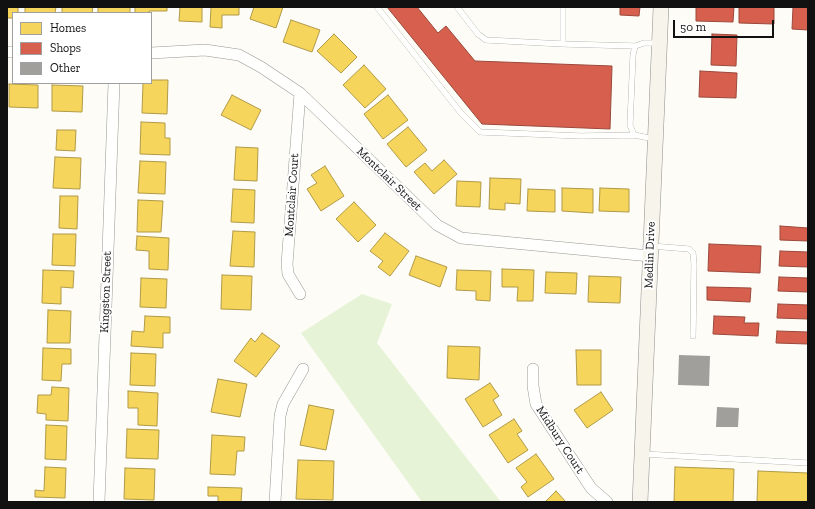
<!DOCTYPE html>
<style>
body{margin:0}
#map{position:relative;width:815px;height:509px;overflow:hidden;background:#fdfcf7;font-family:"Zilla Slab",serif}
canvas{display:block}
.frame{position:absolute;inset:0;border:8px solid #111;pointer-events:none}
.legend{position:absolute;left:12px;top:12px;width:140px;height:72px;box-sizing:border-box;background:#fff;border:1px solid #a0a0a0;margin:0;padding:5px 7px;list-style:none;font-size:12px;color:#111}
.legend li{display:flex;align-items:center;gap:8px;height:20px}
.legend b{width:20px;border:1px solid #a0a0a0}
.scale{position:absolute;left:673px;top:20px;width:101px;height:18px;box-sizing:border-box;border:2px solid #111;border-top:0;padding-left:5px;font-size:12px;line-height:14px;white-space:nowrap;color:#111;-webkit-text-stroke:3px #fff;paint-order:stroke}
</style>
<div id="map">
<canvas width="815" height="509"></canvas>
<div class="frame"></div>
<ul class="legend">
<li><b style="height:11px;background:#f6d55c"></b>Homes</li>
<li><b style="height:11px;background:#d6604d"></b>Shops</li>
<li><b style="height:11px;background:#a19f9c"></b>Other</li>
</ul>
<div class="scale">50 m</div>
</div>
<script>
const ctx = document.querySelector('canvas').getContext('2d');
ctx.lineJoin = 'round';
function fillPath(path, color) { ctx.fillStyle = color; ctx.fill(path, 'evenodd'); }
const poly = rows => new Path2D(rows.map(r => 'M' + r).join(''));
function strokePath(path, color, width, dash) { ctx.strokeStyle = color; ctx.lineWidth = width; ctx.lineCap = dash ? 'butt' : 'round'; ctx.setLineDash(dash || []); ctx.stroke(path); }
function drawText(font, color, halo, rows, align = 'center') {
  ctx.font = font + ' "Zilla Slab",serif'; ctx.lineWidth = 4; ctx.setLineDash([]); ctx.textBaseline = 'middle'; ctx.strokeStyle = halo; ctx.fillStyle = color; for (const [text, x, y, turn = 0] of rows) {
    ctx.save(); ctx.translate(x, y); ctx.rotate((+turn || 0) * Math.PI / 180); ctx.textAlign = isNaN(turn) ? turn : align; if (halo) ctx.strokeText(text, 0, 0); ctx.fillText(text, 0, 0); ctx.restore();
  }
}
fillPath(poly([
 [362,294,392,304,377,343,501,502,422,502,301,333]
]), '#e7f3d7');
const homes = poly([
 [7,7,18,7,18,13,13,13,13,18,7,18,7,7],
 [25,7,56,7,55,13,25,13,25,7],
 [62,7,93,7,92,13,62,13,62,7],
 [98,7,130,7,130,13,98,13,98,7],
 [135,7,167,7,167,11,149,11,149,13,135,13,135,7],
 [180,7,202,7,202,22,179,21,180,7],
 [211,7,239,7,239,15,222,15,222,28,210,27,211,7],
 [254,7,283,7,276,28,250,19,254,7],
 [291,20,320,30,312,52,283,42,291,20],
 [334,34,357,57,341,73,317,51,334,34],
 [364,65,386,89,365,108,343,85,364,65],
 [151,80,168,80,167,114,142,113,143,83,151,83,151,80],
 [9,84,38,85,38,108,9,107,9,84],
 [52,85,83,86,82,112,52,111,52,85],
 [232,95,261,110,251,130,221,115,232,95],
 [388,95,408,120,383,139,364,114,388,95],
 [141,122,165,123,165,138,170,138,170,155,140,154,141,122],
 [408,127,427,150,406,167,387,144,408,127],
 [57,130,76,130,75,151,56,150,57,130],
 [236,147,258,148,257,181,234,180,236,147],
 [55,157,81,158,80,189,53,188,55,157],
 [444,160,457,174,434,194,414,172,425,163,432,171,444,160],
 [140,161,166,162,165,194,138,193,140,161],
 [325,166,344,196,321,211,307,189,317,183,311,175,325,166],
 [490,178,521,179,520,204,505,203,505,210,489,209,490,178],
 [457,181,481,182,480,207,456,206,457,181],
 [562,188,593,189,593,213,562,211,562,188],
 [600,188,629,189,629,212,599,211,600,188],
 [233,189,255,190,254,223,231,222,233,189],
 [528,189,555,190,555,212,527,211,528,189],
 [60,196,78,196,77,229,59,228,60,196],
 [138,200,163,201,161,232,137,232,138,200],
 [354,202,376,225,358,242,336,219,354,202],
 [233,231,255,232,254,267,230,266,233,231],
 [385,233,409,251,390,276,378,267,383,261,370,251,385,233],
 [53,234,76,234,75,266,52,265,53,234],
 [137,236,169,238,168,270,149,269,149,251,136,250,137,236],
 [416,256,447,267,440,287,409,275,416,256],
 [502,269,534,270,533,301,517,301,518,287,502,287,502,269],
 [43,270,74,271,73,288,61,287,61,304,42,303,43,270],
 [457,270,491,271,490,301,476,300,476,291,456,290,457,270],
 [546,272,577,273,576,294,545,293,546,272],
 [222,275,252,276,251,310,221,309,222,275],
 [589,276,621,277,620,303,588,302,589,276],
 [141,278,167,279,166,308,140,307,141,278],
 [48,310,71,311,70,343,47,343,48,310],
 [145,316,170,317,170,333,163,333,163,348,131,346,132,331,144,332,145,316],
 [262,333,280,346,256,377,234,361,251,338,255,342,262,333],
 [448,346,480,347,479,380,447,378,448,346],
 [43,348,71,349,71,364,62,364,61,381,42,380,43,348],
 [576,350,601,350,601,385,577,385,576,350],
 [131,353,156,354,155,386,130,385,131,353],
 [218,379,247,384,240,417,211,412,218,379],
 [490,383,499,396,493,400,502,415,483,427,465,399,490,383],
 [52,387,69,388,68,421,46,420,46,414,37,413,38,395,51,395,52,387],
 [128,391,158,393,157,426,138,425,138,408,128,408,128,391],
 [601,392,613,410,587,428,574,410,601,392],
 [309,405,334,410,326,450,300,445,309,405],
 [514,419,522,431,517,434,528,450,508,463,489,435,514,419],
 [46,425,67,426,66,460,45,459,46,425],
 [127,429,159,430,158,459,126,458,127,429],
 [212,435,245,437,244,451,237,451,235,475,210,474,212,435],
 [536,454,554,479,528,497,521,487,527,482,516,468,536,454],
 [298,460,334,461,333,500,296,499,298,460],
 [45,467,66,468,65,498,35,497,35,490,44,491,45,467],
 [675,467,734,469,733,502,674,502,675,467],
 [125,468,155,469,154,500,124,499,125,468],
 [758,471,808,473,808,502,757,502,758,471],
 [208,487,242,488,241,502,218,502,218,496,208,496,208,487],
 [556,491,566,502,545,502,556,491]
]);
fillPath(homes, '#f6d55c');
strokePath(homes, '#b19a46', 1);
const shops = poly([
 [387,7,417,7,438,33,446,26,475,61,612,66,610,129,482,124,387,7],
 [620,7,640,7,639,16,620,15,620,7],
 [696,7,734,7,733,22,696,21,696,7],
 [739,7,774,7,774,24,739,23,739,7],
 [793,7,808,7,808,30,792,29,793,7],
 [712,34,737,35,736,66,711,65,712,34],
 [700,71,737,73,736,98,699,97,700,71],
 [780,226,808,228,808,241,780,240,780,226],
 [709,244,761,246,760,273,708,271,709,244],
 [780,251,808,252,808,267,779,266,780,251],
 [779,277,808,278,808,292,778,291,779,277],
 [707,287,751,288,750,302,707,300,707,287],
 [778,304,808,305,808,319,777,318,778,304],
 [714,316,745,317,744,323,759,323,758,336,713,334,714,316],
 [777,331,808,332,808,344,776,343,777,331]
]);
fillPath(shops, '#d6604d');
strokePath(shops, '#9b483b', 1);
fillPath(poly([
 [679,355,710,356,709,386,678,385],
 [717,407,739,408,738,427,716,427]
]), '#a19f9c');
const lane = poly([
 [377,7,461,113,480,132,581,136,634,135],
 [457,7,478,34,486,40,563,44],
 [563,7,563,44,635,46],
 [655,139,634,135,630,125,633,55,635,46,644,43,659,43],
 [651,246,689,249,693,253,694,264,693,336],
 [643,454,808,463]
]);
const street = poly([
 [7,52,13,52],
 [151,53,205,50,239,55,261,67,300,93,437,225,461,238,650,256],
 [300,93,287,264,288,274,300,294],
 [533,369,533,386,536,404,591,488,607,502],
 [99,502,114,83],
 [275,502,280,416,283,404,303,369]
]);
const secondary = poly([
 [640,502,661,7]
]);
strokePath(lane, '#979795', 6);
strokePath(street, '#979795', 12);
strokePath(secondary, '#8e8d8b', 16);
strokePath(lane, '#fffffe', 5.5);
strokePath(street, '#fffffe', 11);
strokePath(secondary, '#f6f4eb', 15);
drawText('12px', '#111', '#fff', [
 ["Montclair Street",389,179,44],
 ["Montclair Court",292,195,-86],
 ["Medlin Drive",650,255,-88],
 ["Kingston Street",106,292,-88],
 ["Midbury Court",560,440,57]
]);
</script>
